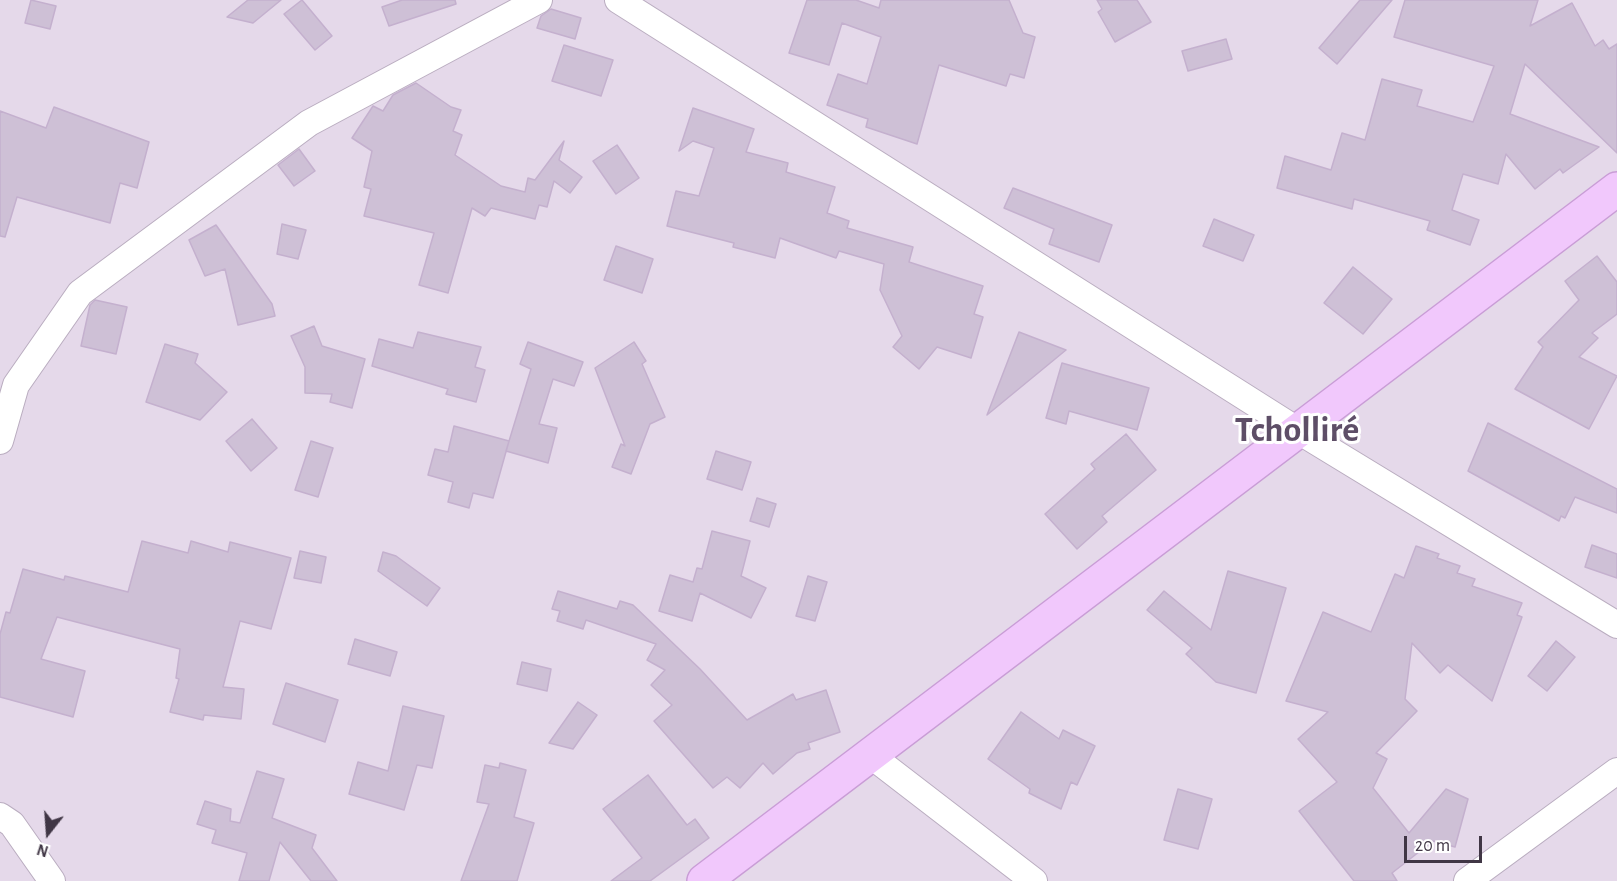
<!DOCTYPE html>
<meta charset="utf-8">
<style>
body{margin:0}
#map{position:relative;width:1617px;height:881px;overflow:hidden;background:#efe7f2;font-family:"Alegreya Sans",sans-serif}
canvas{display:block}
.north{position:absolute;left:18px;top:803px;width:60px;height:60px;-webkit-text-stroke:4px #fff;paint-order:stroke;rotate:197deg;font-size:16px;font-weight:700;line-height:24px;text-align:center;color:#403645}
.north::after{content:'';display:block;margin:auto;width:21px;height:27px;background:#403645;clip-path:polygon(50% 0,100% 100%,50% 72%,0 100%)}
.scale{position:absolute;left:1404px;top:836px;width:78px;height:27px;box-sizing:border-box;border:3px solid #403645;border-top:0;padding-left:8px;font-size:18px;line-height:21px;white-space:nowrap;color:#403645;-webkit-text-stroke:4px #fff;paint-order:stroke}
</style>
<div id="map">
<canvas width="1617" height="881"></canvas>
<div class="north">N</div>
<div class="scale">20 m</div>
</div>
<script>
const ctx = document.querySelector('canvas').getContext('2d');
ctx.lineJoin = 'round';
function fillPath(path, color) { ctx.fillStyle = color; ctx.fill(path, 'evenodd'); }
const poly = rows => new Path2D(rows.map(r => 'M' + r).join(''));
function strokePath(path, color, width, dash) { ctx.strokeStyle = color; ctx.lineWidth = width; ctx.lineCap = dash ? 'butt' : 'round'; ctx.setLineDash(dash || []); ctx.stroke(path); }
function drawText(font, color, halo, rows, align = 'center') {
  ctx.font = font + ' "Alegreya Sans",sans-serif'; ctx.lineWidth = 6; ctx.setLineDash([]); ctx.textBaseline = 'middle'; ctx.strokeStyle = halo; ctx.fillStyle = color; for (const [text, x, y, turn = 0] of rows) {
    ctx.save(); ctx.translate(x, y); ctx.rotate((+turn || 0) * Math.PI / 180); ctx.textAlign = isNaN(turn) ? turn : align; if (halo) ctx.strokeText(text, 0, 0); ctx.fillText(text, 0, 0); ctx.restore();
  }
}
fillPath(poly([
 [0,0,1617,0,1617,881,0,881]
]), '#e5d9ea');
const building = poly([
 [31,0,56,6,50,29,25,23,31,0],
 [248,0,281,0,253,23,227,17,248,0],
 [302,0,332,36,315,50,284,14,302,0],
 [402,0,455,0,456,4,389,26,382,7,402,0],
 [807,0,856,0,879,8,881,0,1009,0,1023,33,1035,37,1024,78,1010,74,1006,86,939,65,917,144,866,127,868,119,827,105,838,74,867,84,881,37,842,23,829,65,789,53,807,0],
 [1097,0,1137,0,1151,22,1115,42,1098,12,1102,9,1097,0],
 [1360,0,1392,0,1337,64,1319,48,1360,0],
 [1405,0,1538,0,1530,26,1572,3,1595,46,1603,40,1609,49,1617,44,1617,153,1525,64,1510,114,1599,147,1563,173,1560,169,1535,189,1506,154,1498,184,1463,174,1452,210,1479,220,1470,245,1427,230,1430,221,1354,199,1352,209,1277,188,1285,156,1331,170,1342,133,1365,140,1382,79,1422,90,1417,106,1473,122,1494,66,1394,37,1405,0],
 [551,9,581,18,575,39,537,28,541,16,551,9],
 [1226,39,1232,59,1188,71,1182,51,1226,39],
 [564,45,613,60,601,96,552,81,564,45],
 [416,83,451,107,461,110,453,131,462,135,455,155,501,186,525,192,528,178,535,180,564,141,559,160,582,177,570,193,554,181,547,207,539,205,535,219,491,208,485,216,472,208,448,293,419,285,434,233,364,216,371,189,364,187,372,151,352,138,373,106,383,111,393,95,416,83],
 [54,107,149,142,137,188,120,183,110,223,17,197,5,237,0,236,0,111,46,128,54,107],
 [693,108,754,129,746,152,788,163,786,172,835,187,827,213,849,221,847,228,913,247,909,262,983,286,974,314,983,317,971,358,937,347,919,369,893,347,902,336,880,290,884,264,839,251,836,258,780,238,775,258,733,247,734,243,667,226,676,191,699,196,714,148,693,141,679,151,693,108],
 [617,145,639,178,616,194,593,161,617,145],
 [299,149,315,171,294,186,278,165,299,149],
 [1013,188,1112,225,1099,262,1049,244,1054,229,1004,208,1013,188],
 [1214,219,1254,235,1243,261,1203,246,1214,219],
 [282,224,306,230,298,259,277,254,282,224],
 [216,225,272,304,275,316,238,325,225,269,205,276,189,240,216,225],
 [616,246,653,259,642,293,604,280,616,246],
 [1597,256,1617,282,1617,314,1592,333,1598,338,1579,357,1617,376,1589,429,1515,389,1543,347,1538,342,1579,300,1565,281,1597,256],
 [1353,267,1392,299,1363,334,1324,303,1353,267],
 [95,300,127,307,116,354,81,346,90,305,95,300],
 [314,326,322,346,365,359,352,408,330,402,332,394,305,393,305,367,291,336,314,326],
 [418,332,481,347,475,367,485,370,476,402,446,394,448,389,372,366,379,339,413,348,418,332],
 [1019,332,1066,350,987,415,1019,332],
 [528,342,583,362,574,386,553,379,539,424,557,428,548,463,506,451,531,369,520,364,528,342],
 [634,342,646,361,642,364,665,417,650,424,631,474,612,467,621,444,625,446,595,368,634,342],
 [165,344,198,354,195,363,227,392,200,420,146,402,165,344],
 [1062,363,1149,388,1137,430,1069,411,1066,424,1046,418,1062,363],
 [252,419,277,448,251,471,226,441,252,419],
 [1488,423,1617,489,1617,513,1575,497,1565,518,1561,516,1559,521,1468,471,1488,423],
 [454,426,509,441,493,498,473,493,469,508,448,502,453,482,428,475,435,449,448,452,454,426],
 [1126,434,1156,470,1102,516,1107,522,1077,549,1045,514,1095,469,1091,464,1126,434],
 [311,441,333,448,318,497,295,490,311,441],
 [716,451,751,462,742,490,707,479,716,451],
 [757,498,776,504,769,527,750,521,757,498],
 [712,531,750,541,741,576,766,588,751,618,700,593,692,621,659,611,670,575,693,582,697,568,702,569,712,531],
 [142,541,188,553,191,541,228,552,230,542,291,558,271,629,240,621,223,687,244,689,241,719,204,715,203,720,170,712,179,679,176,678,180,649,57,617,41,659,85,671,73,717,0,697,0,634,6,612,10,613,23,569,64,580,65,576,128,592,142,541],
 [1592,545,1617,554,1617,578,1585,567,1592,545],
 [1416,546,1439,554,1437,558,1460,566,1457,573,1475,579,1472,586,1522,603,1517,615,1522,617,1492,701,1448,665,1440,673,1412,643,1405,699,1417,711,1376,753,1387,759,1373,788,1409,833,1446,789,1468,799,1455,847,1433,841,1392,873,1397,881,1354,881,1299,811,1337,782,1298,739,1328,712,1286,701,1323,612,1371,632,1395,574,1404,578,1416,546],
 [300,551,326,557,321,583,294,578,300,551],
 [383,552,396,556,440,588,427,606,378,571,383,552],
 [1228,571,1286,588,1256,693,1216,682,1186,654,1192,648,1147,610,1164,591,1211,630,1228,571],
 [808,576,827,582,815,621,796,616,808,576],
 [558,591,617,609,620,601,633,605,700,669,747,720,793,694,796,700,826,690,840,732,808,743,810,749,797,753,773,774,763,763,740,788,727,777,713,788,654,721,672,705,651,685,665,670,647,660,656,644,586,620,583,629,557,621,560,611,552,609,558,591],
 [355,639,397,652,390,676,348,664,355,639],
 [1556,641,1575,657,1547,691,1528,676,1556,641],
 [522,662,551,669,547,691,517,684,522,662],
 [286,683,338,700,325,742,273,724,286,683],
 [578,702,597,715,573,749,549,743,578,702],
 [403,706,444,716,432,768,417,765,404,810,349,794,358,762,388,771,403,706],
 [1021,712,1059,739,1063,730,1095,746,1077,785,1071,782,1061,809,1029,793,1030,789,988,759,1021,712],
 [500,763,526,770,514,817,534,823,517,881,461,881,489,804,477,802,485,765,499,768,500,763],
 [257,771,284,779,272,818,316,835,312,848,337,881,311,881,280,842,269,881,239,881,247,853,212,843,216,830,197,824,205,801,231,809,230,821,240,823,257,771],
 [648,775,687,825,695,819,709,838,650,881,611,881,642,858,603,809,648,775],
 [1178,789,1212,799,1198,849,1164,840,1178,789]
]);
fillPath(building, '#cec0d6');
strokePath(building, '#c4b0ce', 1.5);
const minor = poly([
 [618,0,1297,430,1617,625],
 [0,441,16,385,80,293,309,123,539,0],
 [869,754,1034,881],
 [0,816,12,824,52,881],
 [1467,881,1617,771]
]);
const secondary = poly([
 [704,881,1617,189]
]);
strokePath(minor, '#baadc0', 28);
strokePath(secondary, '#c99dd6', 36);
strokePath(minor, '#fff', 26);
strokePath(secondary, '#f1c8fc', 33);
drawText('bold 36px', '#5e4e67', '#fff', [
 ["Tcholliré",1297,430]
]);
</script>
